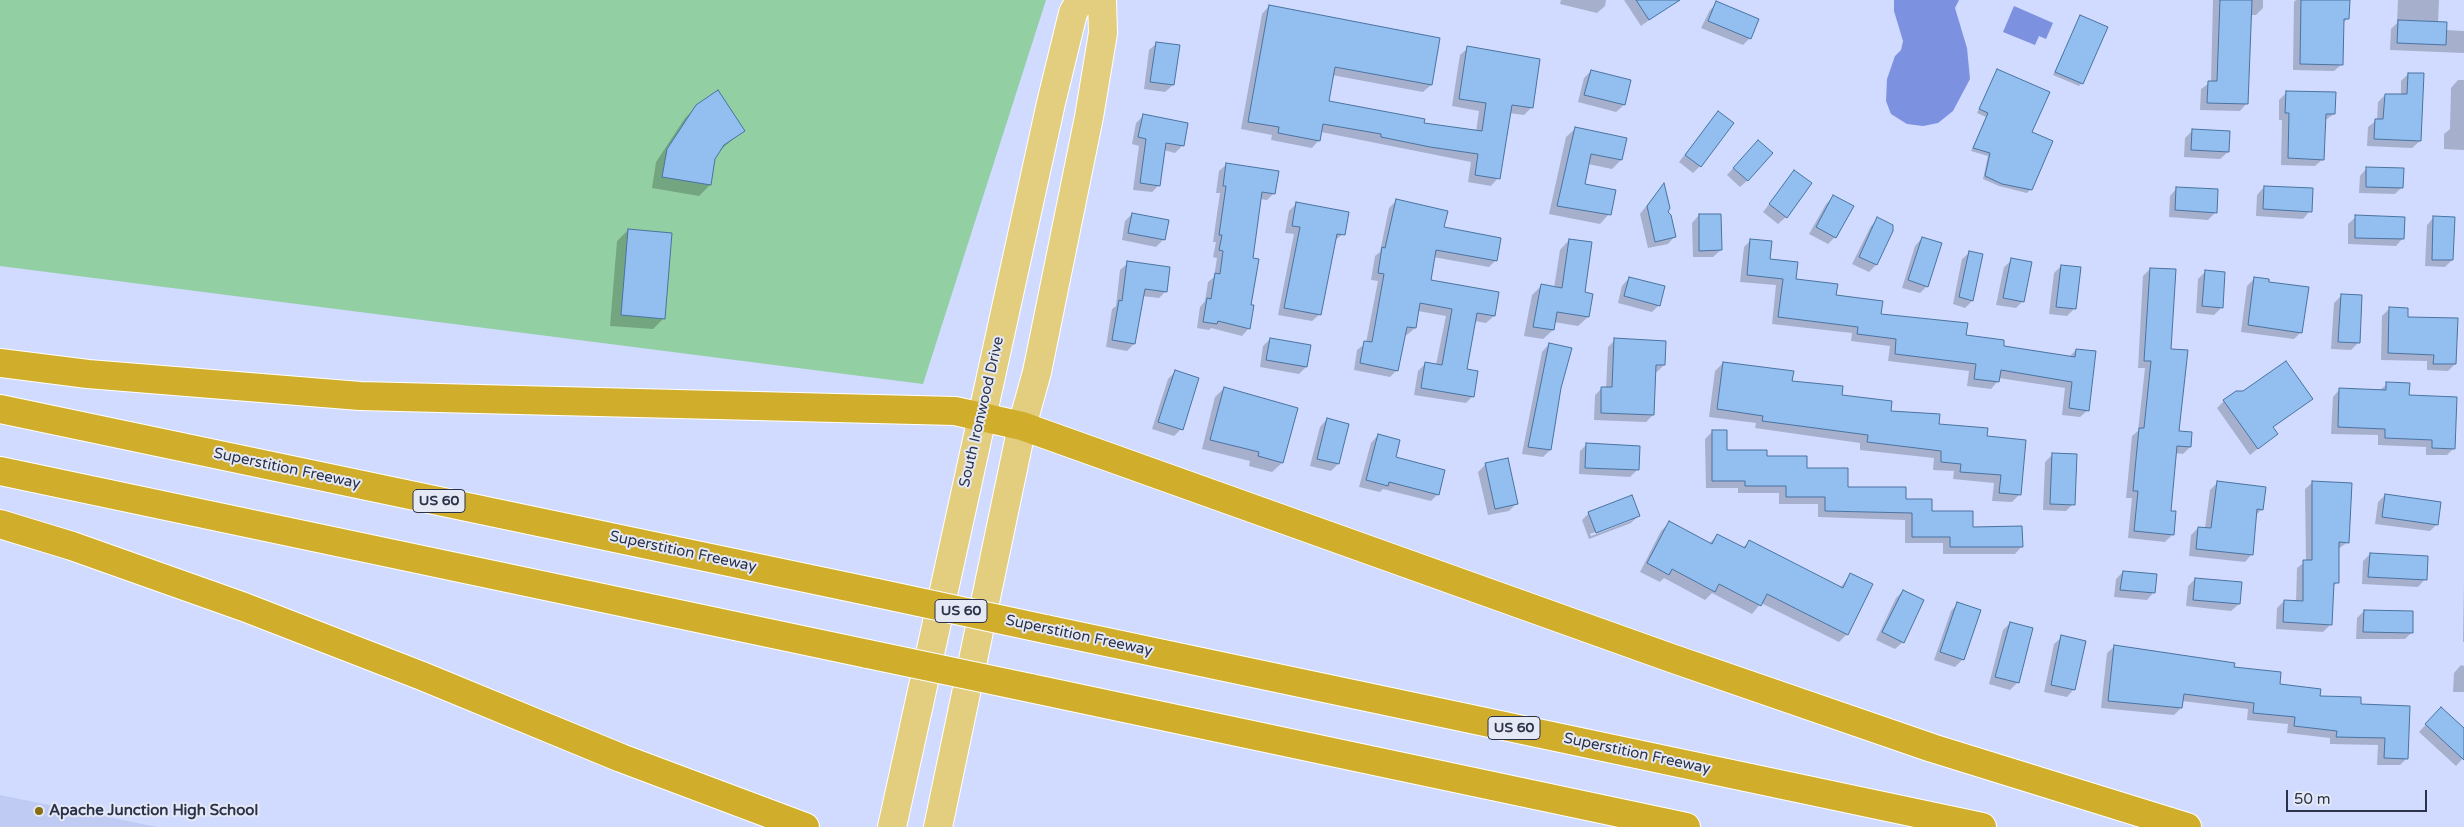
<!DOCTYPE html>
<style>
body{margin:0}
#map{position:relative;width:2464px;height:827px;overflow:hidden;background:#d0dbff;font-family:"Varela Round",sans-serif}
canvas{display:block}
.scale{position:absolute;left:2286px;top:790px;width:141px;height:22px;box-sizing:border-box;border:2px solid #2b3249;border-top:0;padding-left:6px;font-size:15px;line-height:18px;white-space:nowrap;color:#2b3249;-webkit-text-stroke:4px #e5e9f5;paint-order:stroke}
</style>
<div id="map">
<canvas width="2464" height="827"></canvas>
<div class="scale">50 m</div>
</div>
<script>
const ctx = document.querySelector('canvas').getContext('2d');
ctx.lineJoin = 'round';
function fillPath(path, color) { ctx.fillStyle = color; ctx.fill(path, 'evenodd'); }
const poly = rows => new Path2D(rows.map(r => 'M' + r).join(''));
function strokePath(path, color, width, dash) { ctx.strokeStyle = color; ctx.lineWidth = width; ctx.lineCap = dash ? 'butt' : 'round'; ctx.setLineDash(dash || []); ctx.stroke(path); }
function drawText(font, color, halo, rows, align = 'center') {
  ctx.font = font + ' "Varela Round",sans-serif'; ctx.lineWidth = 4; ctx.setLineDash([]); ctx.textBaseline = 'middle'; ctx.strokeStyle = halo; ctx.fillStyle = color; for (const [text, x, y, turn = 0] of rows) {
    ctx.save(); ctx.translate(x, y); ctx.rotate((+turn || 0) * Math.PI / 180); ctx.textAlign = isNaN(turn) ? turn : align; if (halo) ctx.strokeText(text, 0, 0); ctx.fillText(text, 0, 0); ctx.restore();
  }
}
fillPath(poly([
 [0,795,157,827,0,827]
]), '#bfcbf2');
fillPath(poly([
 [0,0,1046,0,923,384,0,266]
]), '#92cfa2');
fillPath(poly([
 [1894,0,1959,0,1955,8,1967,48,1970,79,1953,111,1938,123,1923,126,1907,124,1891,114,1886,101,1887,79,1895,56,1901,50,1903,41,1894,11],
 [2014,6,2053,23,2046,39,2039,36,2035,45,2003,32]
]), '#7d91e1');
fillPath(poly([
 [1561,0,1606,0,1605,6,1597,13,1560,4],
 [1624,0,1662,0,1667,7,1641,26],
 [2213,0,2263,0,2263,8,2256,15,2250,15,2247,103,2240,111,2200,110,2201,89,2211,82],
 [2296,0,2349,0,2348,18,2342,24,2342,64,2334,71,2293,70,2294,2],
 [2398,0,2439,0,2438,23,2445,30,2464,31,2464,53,2390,50,2391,29,2397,23],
 [1717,3,1750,38,1743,45,1701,28,1710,10],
 [1269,6,1431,85,1423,92,1332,75,1328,102,1423,124,1476,132,1479,111,1452,106,1460,55,1468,48,1532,107,1524,115,1509,113,1498,178,1491,186,1468,182,1471,162,1321,132,1319,140,1312,148,1271,140,1272,135,1241,129,1262,14],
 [2080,16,2082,83,2079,86,2053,75],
 [1157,43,1173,85,1165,92,1144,89,1149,50],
 [1591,71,1624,105,1616,112,1578,102,1584,78],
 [1997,71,2030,133,2031,189,2027,193,1999,186,1983,179,1988,156,1971,151,1986,117,1977,113],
 [2408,74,2420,141,2412,148,2367,146,2368,127,2377,120,2378,102,2385,95,2401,95,2401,81],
 [2458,80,2464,80,2464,150,2444,149,2444,134,2450,129,2451,88],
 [2286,93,2334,114,2324,121,2323,159,2315,166,2281,165,2282,120,2279,120,2279,100],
 [697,106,744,130,719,151,714,158,710,185,699,196,652,188,656,162,685,118],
 [1718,113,1700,166,1693,173,1679,162],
 [1143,116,1183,145,1175,153,1164,150,1159,185,1152,192,1133,190,1139,146,1132,144,1136,123],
 [1576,128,1621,160,1612,169,1588,164,1584,185,1609,214,1600,224,1549,214,1566,137],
 [2192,131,2228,152,2220,159,2184,157,2185,138],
 [1751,149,1748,180,1740,187,1727,175],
 [1227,164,1274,193,1267,200,1260,199,1252,259,1249,328,1242,336,1211,328,1209,330,1197,328,1200,307,1205,301,1208,282,1214,277,1217,258,1213,257,1216,242,1213,242,1220,193,1216,193,1219,171],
 [2367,168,2402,187,2395,194,2359,193,2360,176],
 [1794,172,1786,217,1778,224,1763,212],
 [1663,185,1666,212,1675,236,1668,244,1648,248,1640,214],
 [2264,187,2310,211,2303,219,2256,216,2257,195],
 [2177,188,2216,212,2208,220,2169,217,2170,196],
 [1834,196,1835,237,1828,244,1809,234,1826,204],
 [1396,201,1496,260,1489,267,1433,257,1429,281,1498,293,1494,316,1486,323,1474,321,1465,370,1473,396,1466,403,1414,395,1418,371,1425,364,1436,365,1446,316,1418,311,1415,328,1407,335,1404,334,1397,370,1390,377,1354,370,1357,350,1366,343,1378,281,1371,280,1375,256,1380,252,1389,208],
 [1296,204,1343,234,1334,241,1320,314,1312,321,1278,315,1294,234,1285,233,1289,211],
 [1132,214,1164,239,1156,247,1122,240,1125,221],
 [1699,215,1721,250,1713,257,1693,257,1692,223],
 [2356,217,2403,238,2396,246,2348,244,2348,224],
 [2434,217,2452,260,2445,267,2425,266,2427,225],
 [1878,219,1892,230,1876,265,1869,272,1852,264,1871,226],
 [628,230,664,318,653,329,610,326,617,241],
 [1922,238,1927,286,1920,293,1902,288,1915,246],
 [1569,240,1584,293,1588,317,1578,326,1554,322,1553,330,1543,339,1524,336,1532,295,1542,285,1554,288,1560,250],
 [1751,240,1769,260,1795,280,1879,315,2002,347,2069,357,2076,350,2088,410,2080,417,2062,415,2065,388,1999,378,1998,381,1991,389,1967,386,1969,371,1888,361,1890,346,1851,341,1852,333,1772,324,1776,285,1740,282,1744,247],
 [1970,252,1982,255,1972,301,1965,308,1953,304,1962,259],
 [2012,260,2023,301,2016,308,1996,305,2004,267],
 [1128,263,1166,291,1159,298,1142,296,1134,344,1127,351,1106,347,1112,309,1116,306,1120,270],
 [2061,266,2074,309,2067,316,2049,314,2054,273],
 [2150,269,2170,350,2178,432,2190,447,2183,454,2175,453,2170,512,2172,535,2165,542,2128,538,2132,498,2126,498,2128,478,2132,436,2138,431,2145,368,2138,368,2143,276],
 [2205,272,2222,307,2214,315,2196,313,2198,279],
 [1629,278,1659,305,1652,312,1618,303,1622,286],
 [2255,278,2267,283,2301,332,2294,339,2241,332,2247,286],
 [2341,296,2358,343,2351,350,2331,349,2334,303],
 [2390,308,2407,318,2455,364,2448,371,2427,370,2427,361,2381,360,2382,316],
 [1270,339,1306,367,1299,374,1260,367,1263,346],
 [1615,340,1664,365,1657,372,1654,372,1653,415,1646,422,1594,420,1595,395,1602,388,1606,388,1608,347],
 [1549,344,1550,450,1543,457,1522,454,1542,352],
 [1723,363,1986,438,2020,494,2012,502,1992,501,1994,483,1953,479,1954,471,1933,470,1934,458,1860,450,1860,443,1755,428,1756,423,1709,417,1715,371],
 [1175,372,1181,429,1174,436,1152,429,1168,379],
 [2387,384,2408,396,2454,448,2447,455,2426,455,2426,447,2378,445,2378,435,2331,434,2333,397,2340,389,2379,391],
 [1224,388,1296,409,1282,463,1272,472,1249,466,1250,461,1202,449,1215,397],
 [2311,399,2272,428,2276,434,2250,455,2217,408,2224,401],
 [1327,419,1348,425,1338,464,1331,471,1310,466,1320,427],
 [1713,431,1726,451,1766,458,1805,469,1847,488,1905,500,1971,528,2022,546,2015,554,1943,554,1943,543,1905,543,1905,520,1818,517,1818,504,1779,504,1779,493,1738,493,1738,488,1706,488,1705,439],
 [1378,435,1394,458,1438,494,1431,501,1383,489,1380,492,1359,487,1371,443],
 [1587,444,1637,470,1630,477,1579,474,1580,451],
 [2052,455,2073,504,2066,511,2043,510,2045,462],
 [1486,464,1517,503,1509,511,1488,515,1478,472],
 [2313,482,2348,542,2338,549,2337,582,2333,587,2331,624,2323,632,2276,629,2277,608,2284,601,2296,602,2297,568,2306,561,2305,489],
 [2217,483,2262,509,2255,516,2252,554,2245,562,2189,556,2191,535,2198,528,2205,528,2210,490],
 [2385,495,2437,524,2430,531,2375,524,2378,502],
 [1589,513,1639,515,1631,523,1589,539,1582,520],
 [1632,518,1632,520,1591,536,1590,534],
 [1669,523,1709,544,1717,535,1742,548,1749,542,1840,588,1850,575,1847,634,1839,642,1761,603,1752,614,1712,593,1705,600,1664,578,1660,582,1640,572,1661,531],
 [2370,554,2425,579,2418,587,2362,584,2363,561],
 [2123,572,2154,592,2147,600,2114,597,2116,579],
 [2195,579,2239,604,2231,611,2186,606,2188,586],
 [2464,582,2464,642,2463,642],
 [1903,591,1903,642,1895,649,1876,640,1896,598],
 [1958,603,1979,611,1962,660,1955,667,1934,660,1951,611],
 [2364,611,2412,632,2405,639,2356,639,2357,618],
 [2010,623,2018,682,2010,690,1989,684,2003,630],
 [2062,637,2074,689,2067,697,2044,692,2054,644],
 [2115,646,2233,669,2319,697,2359,705,2407,758,2400,765,2377,765,2378,745,2330,744,2330,738,2287,733,2288,724,2247,720,2248,709,2182,701,2181,708,2174,715,2101,708,2107,653],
 [2461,665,2464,666,2464,692,2453,692,2454,673],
 [2441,708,2464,730,2464,757,2456,766,2419,732]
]), '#0003');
const building = poly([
 [1636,0,1680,0,1649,20,1636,0],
 [2220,0,2252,0,2248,104,2207,103,2208,81,2217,81,2220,0],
 [2301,0,2350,0,2349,19,2344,19,2343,65,2300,64,2301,0],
 [1716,1,1759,19,1751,39,1708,21,1716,1],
 [1269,5,1440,38,1432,85,1335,67,1329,101,1425,119,1424,123,1482,131,1486,103,1459,99,1467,46,1540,59,1533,108,1512,105,1500,179,1475,175,1478,154,1430,147,1381,137,1381,134,1323,124,1320,141,1278,133,1279,127,1248,122,1269,5],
 [2080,15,2108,27,2083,84,2055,72,2080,15],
 [2398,20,2447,22,2446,45,2397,43,2398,20],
 [1156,42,1180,45,1174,85,1150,82,1156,42],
 [1997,69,2050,92,2032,132,2053,141,2032,190,2002,184,1985,176,1990,153,1973,148,1988,113,1979,109,1997,69],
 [1591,70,1631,80,1625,105,1584,95,1591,70],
 [2408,73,2424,73,2421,141,2374,139,2375,119,2383,119,2385,94,2407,94,2408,73],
 [718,90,745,131,724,145,715,159,711,185,662,177,667,149,696,105,718,90],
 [2286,91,2336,92,2335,114,2326,114,2324,160,2288,158,2289,113,2285,113,2286,91],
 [1718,111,1734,123,1701,167,1685,155,1718,111],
 [1143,114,1188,123,1184,146,1166,143,1160,186,1140,183,1146,139,1138,137,1143,114],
 [1575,127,1627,138,1622,160,1591,154,1585,184,1616,190,1611,215,1557,206,1575,127],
 [2192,129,2230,131,2229,152,2191,150,2192,129],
 [1758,140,1773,153,1748,181,1733,168,1758,140],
 [1226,163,1279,171,1275,194,1262,192,1253,258,1259,259,1251,305,1254,305,1250,329,1218,321,1217,324,1203,322,1207,298,1211,299,1215,273,1220,274,1223,251,1219,250,1222,235,1219,235,1226,186,1223,186,1226,163],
 [2366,167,2404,168,2403,188,2366,187,2366,167],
 [1794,170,1812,183,1787,218,1769,204,1794,170],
 [1664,183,1670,208,1668,212,1671,215,1676,237,1655,242,1647,206,1664,183],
 [2264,186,2313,188,2312,212,2263,209,2264,186],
 [2176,187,2218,189,2217,213,2175,210,2176,187],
 [1833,195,1854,206,1836,238,1816,227,1833,195],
 [1396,199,1448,211,1444,227,1501,238,1497,261,1436,250,1431,280,1499,292,1495,316,1477,313,1467,369,1478,371,1474,397,1421,388,1425,362,1442,365,1452,309,1420,303,1416,328,1407,327,1398,371,1360,363,1364,341,1372,342,1384,274,1378,273,1382,247,1385,248,1396,199],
 [1296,202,1349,212,1345,235,1337,234,1321,315,1284,308,1300,227,1292,226,1296,202],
 [1132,213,1169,220,1165,240,1128,233,1132,213],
 [1699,214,1721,214,1722,250,1699,251,1699,214],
 [2355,215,2405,217,2404,239,2355,238,2355,215],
 [2433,216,2455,217,2453,260,2432,260,2433,216],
 [1877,217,1893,225,1893,231,1877,265,1859,257,1877,217],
 [628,229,672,233,665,319,621,315,628,229],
 [1922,237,1942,243,1928,287,1908,280,1922,237],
 [1569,239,1592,242,1585,292,1593,294,1589,317,1557,312,1554,330,1533,327,1541,284,1562,288,1569,239],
 [1750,239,1772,241,1770,259,1798,262,1796,279,1838,284,1836,295,1883,301,1881,314,1968,323,1966,335,2004,340,2004,346,2075,357,2076,349,2096,351,2089,411,2069,408,2072,382,2001,370,1999,382,1974,379,1976,364,1895,354,1896,339,1857,334,1858,327,1778,317,1783,279,1747,275,1750,239],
 [1969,251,1983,254,1973,301,1959,297,1969,251],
 [2011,258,2032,262,2024,302,2003,298,2011,258],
 [1127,261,1170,267,1167,292,1145,289,1135,344,1112,340,1119,300,1122,301,1127,261],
 [2061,265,2081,267,2076,309,2056,307,2061,265],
 [2150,268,2176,269,2171,349,2188,350,2179,431,2192,432,2191,447,2177,446,2171,511,2176,511,2174,535,2134,531,2138,491,2133,491,2135,469,2139,428,2144,428,2151,361,2144,361,2150,268],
 [2205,270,2225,272,2223,308,2202,306,2205,270],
 [1629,277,1665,286,1660,306,1624,296,1629,277],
 [2254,277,2269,279,2269,282,2309,287,2302,333,2248,325,2254,277],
 [2341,294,2362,295,2360,343,2338,342,2341,294],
 [2389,307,2408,308,2408,317,2458,318,2456,364,2433,364,2434,355,2388,353,2389,307],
 [1270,338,1311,345,1307,367,1266,360,1270,338],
 [1614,338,1666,341,1665,365,1656,365,1654,415,1601,413,1601,387,1612,387,1614,338],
 [1549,343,1572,348,1561,388,1551,450,1528,447,1549,343],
 [2286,361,2313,399,2273,427,2278,434,2258,449,2223,400,2236,391,2243,391,2286,361],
 [1723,362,1794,371,1792,381,1843,386,1842,395,1892,401,1891,411,1940,414,1939,424,1988,428,1987,436,2026,440,2021,495,1999,493,2001,475,1960,472,1961,464,1941,462,1941,451,1867,442,1868,435,1762,421,1763,416,1717,409,1723,362],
 [1175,370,1199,378,1183,430,1158,422,1175,370],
 [2386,382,2410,383,2409,395,2457,397,2455,449,2432,448,2432,440,2385,438,2385,429,2338,427,2339,388,2386,390,2386,382],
 [1224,387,1298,408,1283,463,1258,456,1259,452,1210,440,1224,387],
 [1327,418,1349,424,1339,464,1317,459,1327,418],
 [1712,430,1727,430,1727,450,1767,450,1767,456,1807,456,1807,468,1848,468,1848,487,1906,487,1906,499,1932,499,1932,511,1973,511,1973,527,2022,526,2023,547,1950,547,1950,537,1912,537,1912,513,1825,511,1825,497,1786,497,1786,486,1745,486,1745,481,1712,481,1712,430],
 [1378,434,1400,440,1396,457,1445,470,1439,495,1389,482,1388,486,1366,480,1378,434],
 [1586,443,1640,446,1639,470,1585,468,1586,443],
 [2052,453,2077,454,2075,505,2050,504,2052,453],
 [1508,458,1518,504,1495,509,1485,463,1508,458],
 [2217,481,2266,487,2263,510,2257,509,2253,555,2196,549,2198,527,2211,528,2217,481],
 [2312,481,2352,483,2349,543,2339,542,2339,583,2334,583,2332,625,2283,622,2284,600,2303,601,2303,560,2312,560,2312,481],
 [2385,494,2441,502,2438,525,2382,517,2385,494],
 [1632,495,1640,516,1596,533,1588,512,1632,495],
 [1669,521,1712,544,1717,534,1745,548,1749,540,1843,588,1850,573,1873,584,1848,635,1767,594,1761,606,1719,584,1715,592,1672,569,1669,575,1647,563,1669,521],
 [2370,553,2428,556,2427,580,2368,577,2370,553],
 [2123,571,2157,574,2155,593,2120,590,2123,571],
 [2195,578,2242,582,2240,604,2193,600,2195,578],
 [1903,590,1924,600,1904,643,1882,632,1903,590],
 [1957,602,1981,610,1964,660,1940,652,1957,602],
 [2364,610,2413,611,2413,633,2363,632,2364,610],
 [2010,622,2033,628,2019,683,1995,677,2010,622],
 [2061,635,2086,641,2075,690,2051,685,2061,635],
 [2114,645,2235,663,2234,667,2281,672,2280,684,2321,689,2320,696,2361,697,2361,704,2410,706,2408,759,2384,758,2385,738,2336,737,2337,731,2294,726,2295,717,2253,713,2254,703,2184,694,2182,708,2108,701,2114,645],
 [2441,707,2464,728,2464,760,2425,724,2441,707]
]);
fillPath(building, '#92bef0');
strokePath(building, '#4a73a0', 1);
const major = poly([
 [892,827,1051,103,1073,13,1080,0],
 [938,827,1022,426,1037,372,1089,117,1103,33,1102,0]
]);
const highway = poly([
 [0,363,88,374,360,396,955,411,1022,426,1671,658,1932,748,2187,827],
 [0,409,877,593],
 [0,471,868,654],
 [0,524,72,546,244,607,422,676,621,758,805,827],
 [1045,629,1982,827],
 [1030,688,1686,827]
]);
strokePath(major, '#fff', 30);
strokePath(highway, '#fff', 30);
strokePath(major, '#e3ce80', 28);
strokePath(highway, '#d1ad2c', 28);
const highwayBridge = poly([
 [877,593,1045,629],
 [868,654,1030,688]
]);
strokePath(highwayBridge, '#fff', 30, []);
strokePath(highwayBridge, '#d1ad2c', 28);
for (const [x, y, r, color] of [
 [39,811,5,"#886e0e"]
]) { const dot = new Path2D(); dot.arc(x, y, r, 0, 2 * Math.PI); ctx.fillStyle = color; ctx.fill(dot); strokePath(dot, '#e5e9f5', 2); }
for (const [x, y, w] of [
 [439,501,52],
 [961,611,52],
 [1514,728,52]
]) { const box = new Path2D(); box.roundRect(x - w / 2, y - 11.5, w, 23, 4); ctx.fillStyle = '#e5e9f5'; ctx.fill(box); strokePath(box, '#2b3249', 1); }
drawText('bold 14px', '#2b3249', null, [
 ["US 60",439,501],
 ["US 60",961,611],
 ["US 60",1514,728]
]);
drawText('15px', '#2b3249', '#e5e9f5', [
 ["South Ironwood Drive",982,412,-77],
 ["Superstition Freeway",287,469,12],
 ["Superstition Freeway",683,552,12],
 ["Superstition Freeway",1079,636,12],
 ["Superstition Freeway",1637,754,12]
]);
drawText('bold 15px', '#2b3249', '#e5e9f5', [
 ["Apache Junction High School",49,811]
], 'left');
</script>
